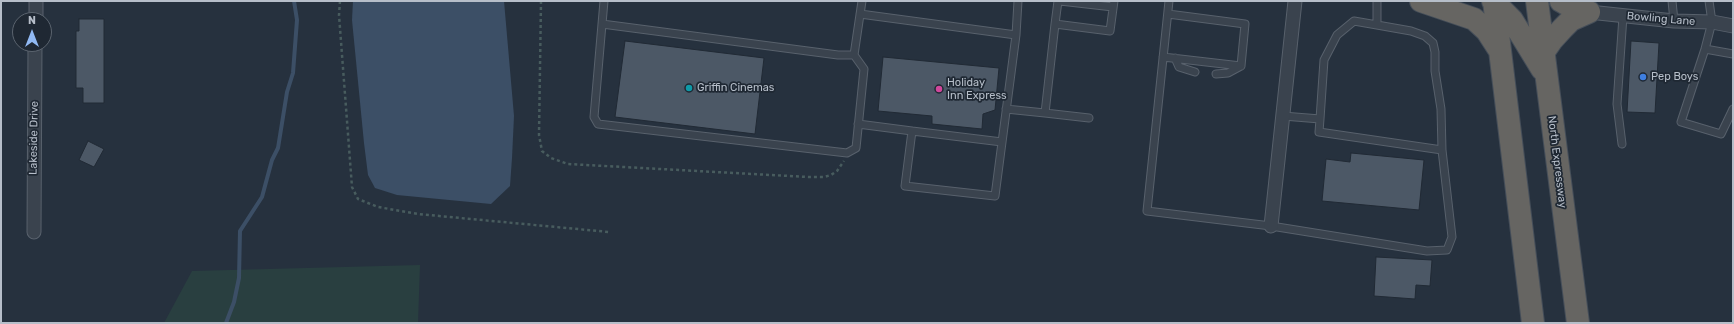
<!DOCTYPE html>
<style>
body{margin:0}
#map{position:relative;width:1734px;height:324px;overflow:hidden;background:#26313e;font-family:Rubik,sans-serif}
canvas{display:block}
.frame{position:absolute;inset:0;border:2px solid #b6bec9;pointer-events:none}
.north{position:absolute;left:12px;top:12px;width:40px;height:40px;box-sizing:border-box;background:#1f2833;border:1px solid #5b646f;border-radius:50%;rotate:0deg;font-size:11px;font-weight:700;line-height:16px;text-align:center;color:#b6bec9}
.north::after{content:'';display:block;margin:auto;width:14px;height:18px;background:#91b9f3;clip-path:polygon(50% 0,100% 100%,50% 72%,0 100%)}
</style>
<div id="map">
<canvas width="1734" height="324"></canvas>
<div class="frame"></div>
<div class="north">N</div>
</div>
<script>
const ctx = document.querySelector('canvas').getContext('2d');
ctx.lineJoin = 'round';
function fillPath(path, color) { ctx.fillStyle = color; ctx.fill(path, 'evenodd'); }
const poly = rows => new Path2D(rows.map(r => 'M' + r).join(''));
function strokePath(path, color, width, dash) { ctx.strokeStyle = color; ctx.lineWidth = width; ctx.lineCap = dash ? 'butt' : 'round'; ctx.setLineDash(dash || []); ctx.stroke(path); }
function drawText(font, color, halo, rows, align = 'center') {
  ctx.font = font + ' Rubik,sans-serif'; ctx.lineWidth = 3.5; ctx.setLineDash([]); ctx.textBaseline = 'middle'; ctx.strokeStyle = halo; ctx.fillStyle = color; for (const [text, x, y, turn = 0] of rows) {
    ctx.save(); ctx.translate(x, y); ctx.rotate((+turn || 0) * Math.PI / 180); ctx.textAlign = isNaN(turn) ? turn : align; if (halo) ctx.strokeText(text, 0, 0); ctx.fillText(text, 0, 0); ctx.restore();
  }
}
fillPath(poly([
 [420,265,418,323,164,323,192,271]
]), '#293f40');
fillPath(poly([
 [353,1,504,1,514,116,512,158,510,186,491,204,397,195,375,188,368,175,364,143,352,20]
]), '#3c4f66');
strokePath(poly([
 [226,323,234,302,239,278,240,231,262,197,272,160,278,148,287,92,293,73,297,20,294,1]
]), '#3c4f66', 4);
const building = poly([
 [79,19,104,19,104,103,83,103,83,88,76,88,76,31,79,31,79,19],
 [625,41,764,58,755,134,615,117,625,41],
 [1631,41,1659,43,1655,113,1627,112,1631,41],
 [883,57,999,68,995,110,983,114,982,129,932,124,932,116,878,111,883,57],
 [88,141,104,149,94,167,79,160,88,141],
 [1351,153,1424,160,1419,210,1322,201,1326,159,1350,162,1351,153],
 [1376,257,1432,260,1430,286,1416,285,1415,299,1374,296,1376,257]
]);
fillPath(building, '#4c5866');
strokePath(building, '#212a35', 1);
const service = poly([
 [604,1,602,24,838,55,854,55,862,1],
 [1060,1,1113,7],
 [1169,1,1147,211,1271,226,1427,251,1447,250,1452,237,1442,150,1441,109,1435,71,1435,52,1433,43,1425,36,1411,31,1377,25],
 [1672,1,1674,21],
 [1709,1,1712,22,1705,49,1681,122,1721,134,1733,109],
 [860,14,1016,35],
 [602,24,594,117,598,124,847,153,856,148,864,69,854,55],
 [1055,24,1058,1],
 [1705,49,1733,54],
 [1163,57,1241,66,1245,24,1168,14],
 [1175,58,1179,67,1195,72],
 [1216,74,1228,73,1241,66],
 [1006,109,1045,113,1055,24,1110,31,1114,1],
 [1045,113,1089,118],
 [1283,116,1320,119,1324,60,1337,35,1354,21,1377,25,1377,1],
 [1320,119,1319,132,1442,150],
 [858,124,912,131,905,186,995,196,1016,35,1018,1],
 [912,131,1002,142],
 [1622,144,1617,104,1623,16]
]);
const minor = poly([
 [1589,12,1674,21,1712,22,1733,26],
 [36,20,36,1],
 [1271,226,1295,1],
 [34,232,35,44]
]);
const trunk = poly([
 [1421,1,1474,19,1487,31,1498,48],
 [1493,1,1512,20,1542,69],
 [1494,1,1533,323],
 [1537,1,1578,323],
 [1561,1,1568,5,1589,12],
 [1543,53,1552,40,1563,28,1571,20,1589,12]
]);
strokePath(service, '#58616c', 9);
strokePath(minor, '#58616c', 15);
strokePath(trunk, '#454e59', 24);
strokePath(poly([
 [340,1,339,15,352,187,358,199,378,207,418,214,609,232],
 [541,1,539,135,542,151,551,158,568,164,808,177,824,177,831,175,837,171,844,161]
]), '#485c5e', 2.5, [3, 3]);
strokePath(service, '#3a434e', 7);
strokePath(minor, '#3a434e', 13);
strokePath(trunk, '#666562', 22);
for (const [x, y, r, color] of [
 [1643,77,4,"#3f7fe0"],
 [689,88,4,"#0f9aa8"],
 [939,89,4,"#d1479c"]
]) { const dot = new Path2D(); dot.arc(x, y, r, 0, 2 * Math.PI); ctx.fillStyle = color; ctx.fill(dot); strokePath(dot, '#1f2833', 1.5); }
drawText('11px', '#b6bec9', '#1f2833', [
 ["Bowling Lane",1661,19,5],
 ["Lakeside Drive",34,138,-89],
 ["North Expressway",1557,162,83]
]);
drawText('11px', '#b6bec9', '#1f2833', [
 ["Pep Boys",1651,77],
 ["Holiday",947,83],
 ["Inn Express",947,96],
 ["Griffin Cinemas",697,88]
], 'left');
</script>
